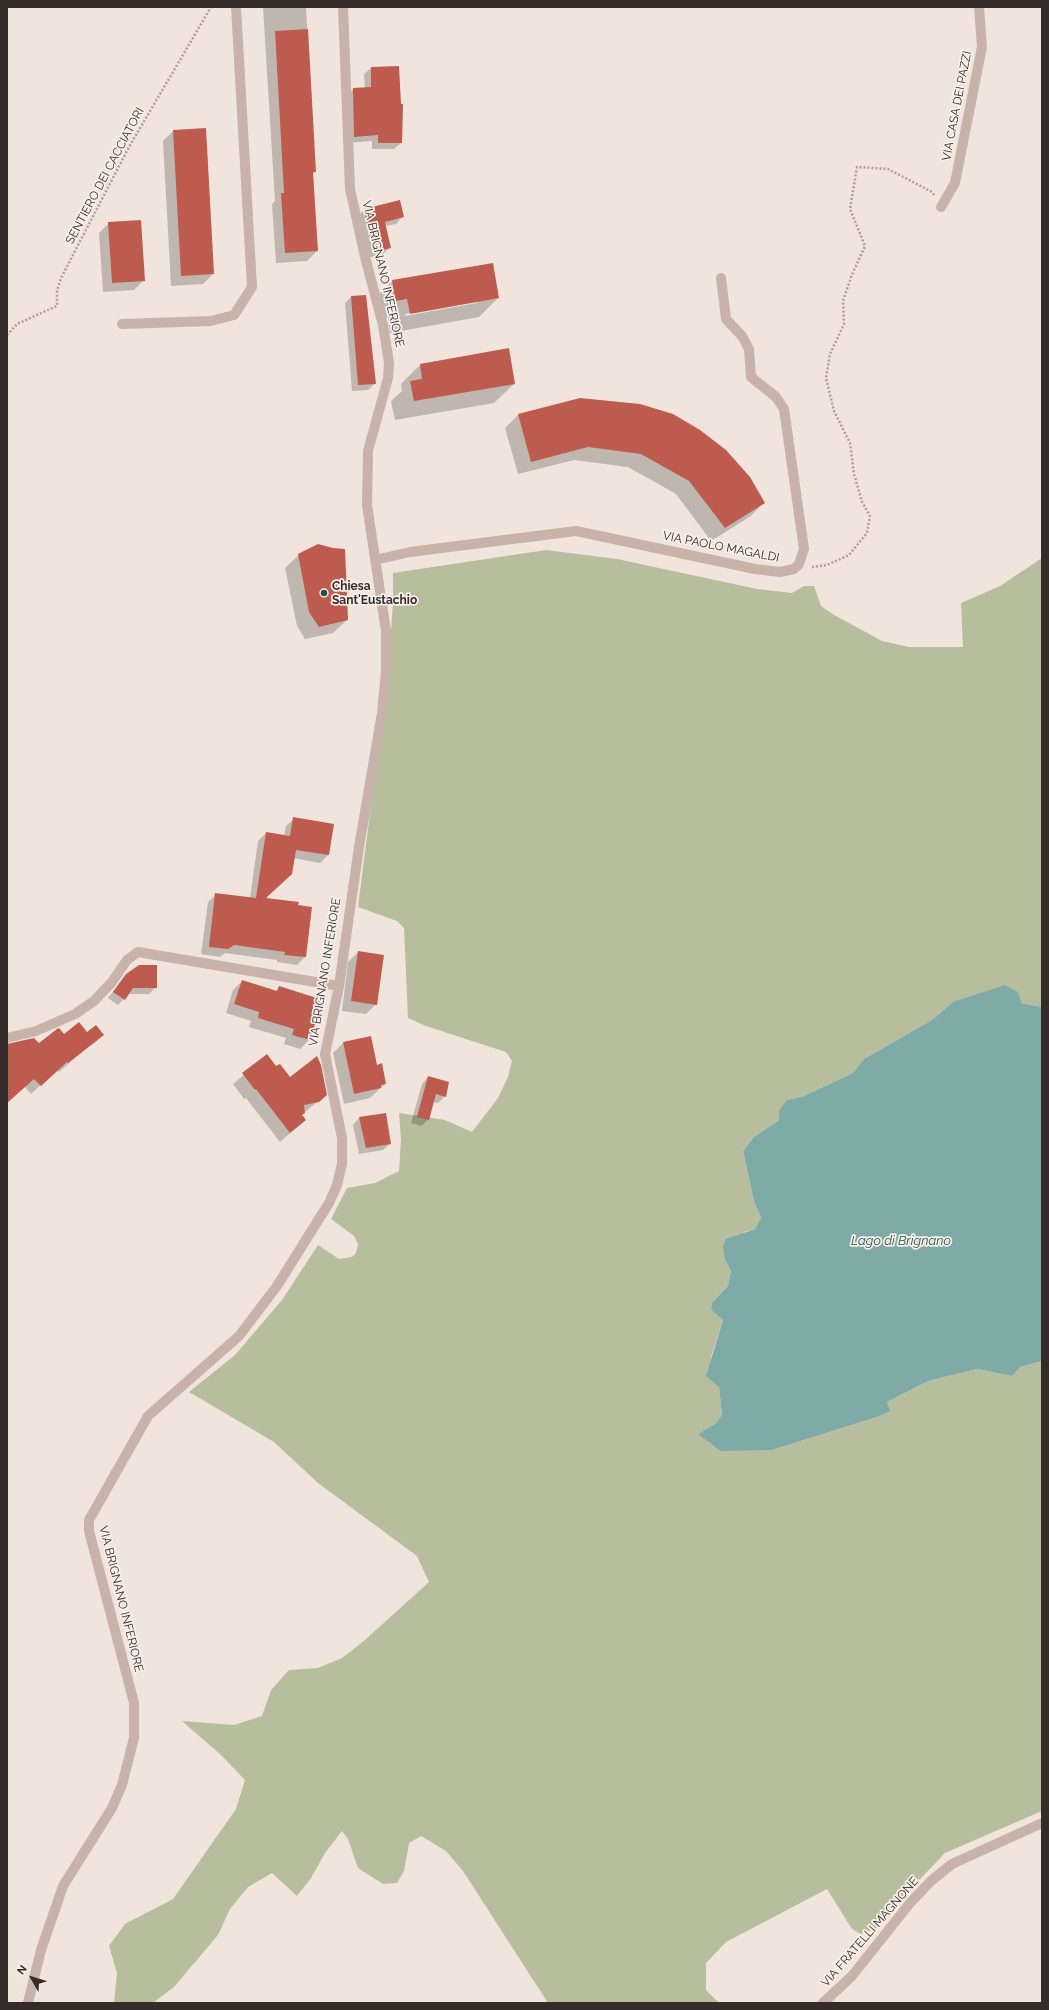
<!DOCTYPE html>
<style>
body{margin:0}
#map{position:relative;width:1049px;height:2010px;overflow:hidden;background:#f0e4dd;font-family:Raleway,sans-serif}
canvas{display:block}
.frame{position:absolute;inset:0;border:8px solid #352b29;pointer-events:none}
.north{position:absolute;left:12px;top:1958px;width:40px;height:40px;-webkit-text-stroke:3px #f8efe9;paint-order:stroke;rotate:309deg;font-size:11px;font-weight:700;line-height:16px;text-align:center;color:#352b29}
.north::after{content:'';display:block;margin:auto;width:14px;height:18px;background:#352b29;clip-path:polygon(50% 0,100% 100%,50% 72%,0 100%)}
</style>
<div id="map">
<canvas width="1049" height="2010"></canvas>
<div class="frame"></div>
<div class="north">N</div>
</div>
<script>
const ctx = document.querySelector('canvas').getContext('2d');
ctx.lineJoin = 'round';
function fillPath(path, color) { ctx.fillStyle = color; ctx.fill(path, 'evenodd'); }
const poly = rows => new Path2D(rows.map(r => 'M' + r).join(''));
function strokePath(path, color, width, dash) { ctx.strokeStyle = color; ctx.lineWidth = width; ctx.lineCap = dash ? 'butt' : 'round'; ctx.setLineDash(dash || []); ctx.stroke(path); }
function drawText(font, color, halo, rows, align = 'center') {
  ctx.font = font + ' Raleway,sans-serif'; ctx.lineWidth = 3.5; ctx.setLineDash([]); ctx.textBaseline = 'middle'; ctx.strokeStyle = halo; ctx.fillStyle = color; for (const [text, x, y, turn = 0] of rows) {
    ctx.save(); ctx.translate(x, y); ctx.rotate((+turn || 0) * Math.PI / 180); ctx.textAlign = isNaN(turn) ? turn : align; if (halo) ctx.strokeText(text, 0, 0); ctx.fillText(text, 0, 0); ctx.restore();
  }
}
fillPath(poly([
 [546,550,617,559,757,589,792,593,804,586,814,586,821,606,834,615,882,641,909,647,963,647,961,603,1000,586,1042,558,1042,1007,1021,1003,953,1002,932,1020,864,1059,853,1073,804,1096,787,1100,779,1120,754,1137,743,1151,754,1201,761,1218,755,1229,744,1232,725,1259,731,1271,728,1286,712,1303,711,1310,723,1320,711,1357,719,1387,722,1415,716,1423,698,1434,772,1450,880,1416,889,1411,887,1402,928,1381,977,1369,1012,1376,1020,1367,1042,1361,1042,1811,945,1853,904,1896,877,1928,861,1934,852,1929,827,1889,726,1942,706,1963,706,1990,719,2003,548,2003,463,1871,446,1851,421,1836,409,1843,404,1871,397,1883,383,1884,358,1868,348,1839,342,1831,325,1853,311,1878,297,1896,272,1873,248,1887,230,1909,218,1935,174,1987,153,2003,114,2003,117,1973,109,1946,125,1924,173,1899,236,1809,245,1780,221,1755,182,1721,234,1725,262,1716,271,1690,289,1670,318,1668,342,1658,365,1640,429,1582,417,1556,318,1483,274,1442,189,1392,235,1355,282,1300,318,1245,339,1259,352,1257,356,1253,358,1244,354,1236,331,1219,347,1188,375,1183,399,1171,401,1140,399,1113,445,1120,472,1132,498,1098,508,1077,512,1061,506,1052,426,1026,408,1018,404,928,397,921,358,907,388,673,393,603,393,573]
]), '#b7be9e');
fillPath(poly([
 [1005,985,1018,992,1021,1003,1042,1007,1042,1361,1020,1367,1012,1376,977,1369,928,1381,887,1402,890,1411,880,1416,772,1450,721,1451,698,1434,716,1423,722,1415,719,1387,706,1376,723,1320,711,1310,712,1303,728,1286,731,1271,725,1259,723,1247,726,1239,755,1229,761,1218,754,1201,743,1151,754,1137,779,1120,779,1110,787,1100,804,1096,853,1073,864,1059,932,1020,953,1002]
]), '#7eaba7');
fillPath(poly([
 [263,7,306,7,315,172,312,175,317,251,307,261,276,263,272,204,275,201],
 [398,67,401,143,394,149,372,149,372,141,348,143,347,96,353,89,365,89,364,74,371,68],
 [173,131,213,274,203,284,171,286,163,141],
 [364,210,402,217,396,224,385,226,390,247,383,254,367,258,358,216],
 [109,223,144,280,134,290,103,292,99,233],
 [393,281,498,298,479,317,390,333,388,317,376,319,373,300],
 [477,301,477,303,405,316,405,314],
 [351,297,375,383,368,390,352,391,345,303],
 [508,350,514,384,494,403,395,420,391,401,402,391,401,384,420,365],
 [580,399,764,502,751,516,711,541,676,494,628,467,574,460,518,474,505,428,518,415],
 [299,555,347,620,333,633,305,639,297,626,285,568],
 [294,819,333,825,328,855,320,863,293,858,265,899,305,957,297,965,277,962,277,960,225,953,220,957,201,954,208,902,216,894,250,898,258,841,266,833,284,836,286,826],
 [358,952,376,1004,366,1014,342,1011,348,962],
 [126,975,156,987,149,994,128,994,118,1005,108,998],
 [242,981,275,992,279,988,321,1000,309,1040,300,1049,284,1044,286,1038,249,1027,251,1021,226,1013,233,990],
 [87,1033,103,1034,59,1072,57,1070,31,1094,25,1087,7,1103,7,1045,39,1044,64,1035],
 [370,1037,376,1066,385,1084,370,1098,344,1104,333,1053,343,1043],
 [267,1056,276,1068,289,1079,326,1095,301,1115,305,1120,280,1142,246,1098,244,1099,233,1084],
 [428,1077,445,1096,438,1103,433,1102,428,1119,422,1126,411,1123,422,1084],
 [359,1118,390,1144,383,1150,359,1154,353,1125]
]), '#0003');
fillPath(poly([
 [308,29,316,172,313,172,318,251,285,253,281,193,284,193,275,31],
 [399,66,401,104,403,104,402,143,378,143,378,135,354,137,353,88,371,87,371,67],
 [206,128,214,274,181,276,173,130],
 [400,200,404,217,385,222,391,248,374,252,364,209],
 [141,220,145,281,112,283,108,222],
 [493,263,499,298,410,314,407,299,395,301,392,280],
 [366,295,376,384,358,385,351,296],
 [509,348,515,384,414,401,410,381,422,379,420,364],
 [580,398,640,404,673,414,700,430,726,450,750,477,765,503,725,528,689,481,641,454,588,447,531,462,518,414],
 [318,544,333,548,345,549,348,620,319,627,309,612,298,554],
 [293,817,334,824,329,855,296,850,292,874,266,898,299,902,298,905,312,907,306,957,284,955,285,952,234,945,228,949,209,947,215,893,256,898,266,832,290,836],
 [358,951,384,955,377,1005,351,1001],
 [139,965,157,965,157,988,133,988,125,1000,113,992,126,974],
 [242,980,277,991,279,986,323,1000,310,1040,292,1035,294,1029,258,1018,259,1012,234,1004],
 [79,1022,87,1032,96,1025,104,1035,68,1063,67,1062,41,1086,34,1079,7,1103,7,1044,34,1038,39,1043,57,1029,59,1028,64,1034],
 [371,1036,377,1065,382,1063,386,1084,381,1085,381,1088,354,1094,343,1042],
 [267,1054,276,1066,280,1064,290,1077,317,1056,321,1065,327,1095,319,1102,304,1105,305,1113,302,1115,306,1120,290,1133,256,1089,255,1090,242,1073],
 [428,1076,449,1082,446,1097,436,1094,429,1120,417,1117],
 [386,1113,391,1144,366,1148,359,1117]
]), '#bd5b4e');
strokePath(poly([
 [7,335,17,324,57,306,57,291,61,278,129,147,211,7],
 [812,567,827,565,849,555,867,533,870,516,862,502,854,474,850,443,834,411,826,378,830,354,844,324,843,301,851,277,865,246,850,209,857,167,888,169,932,192,934,195]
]), '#b39d94', 2.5, [2, 2]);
strokePath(poly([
 [941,207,955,183,982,47,979,7],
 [122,324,211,321,234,315,252,287,236,7],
 [375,560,410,552,576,531,755,569,780,572,794,569,799,564,804,549,784,409,776,397,751,377,749,349,742,336,726,319,721,278],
 [7,1038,36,1031,75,1014,94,1001,112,982,127,960,138,952,339,986],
 [28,2003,41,1950,63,1886,112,1808,122,1785,134,1738,134,1703,89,1531,89,1520,148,1416,239,1336,277,1286,329,1203,337,1185,342,1164,342,1138,325,1054,339,986,359,847,382,713,386,671,386,631,367,505,368,451,388,378,389,363,383,325,365,257,350,189,343,7],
 [823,2003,852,1976,910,1903,931,1881,952,1864,1042,1823]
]), '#c7b3a9', 10);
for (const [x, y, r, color] of [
 [324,593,4,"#215451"]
]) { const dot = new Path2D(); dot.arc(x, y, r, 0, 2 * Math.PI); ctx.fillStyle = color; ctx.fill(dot); strokePath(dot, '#f8efe9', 1.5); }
drawText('12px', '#352b29', '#f8efe9', [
 ["VIA CASA DEI PAZZI",957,106,-79],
 ["SENTIERO DEI CACCIATORI",105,176,-62],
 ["VIA BRIGNANO INFERIORE",383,274,77],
 ["VIA PAOLO MAGALDI",721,547,11],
 ["VIA BRIGNANO INFERIORE",325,972,-81],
 ["VIA BRIGNANO INFERIORE",121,1599,76],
 ["VIA FRATELLI MAGNONE",870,1932,-49]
]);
drawText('bold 12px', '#352b29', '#f8efe9', [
 ["Chiesa",332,586],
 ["Sant'Eustachio",332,600]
], 'left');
drawText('italic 13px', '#215451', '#f8efe9', [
 ["Lago di Brignano",901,1241]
]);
</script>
